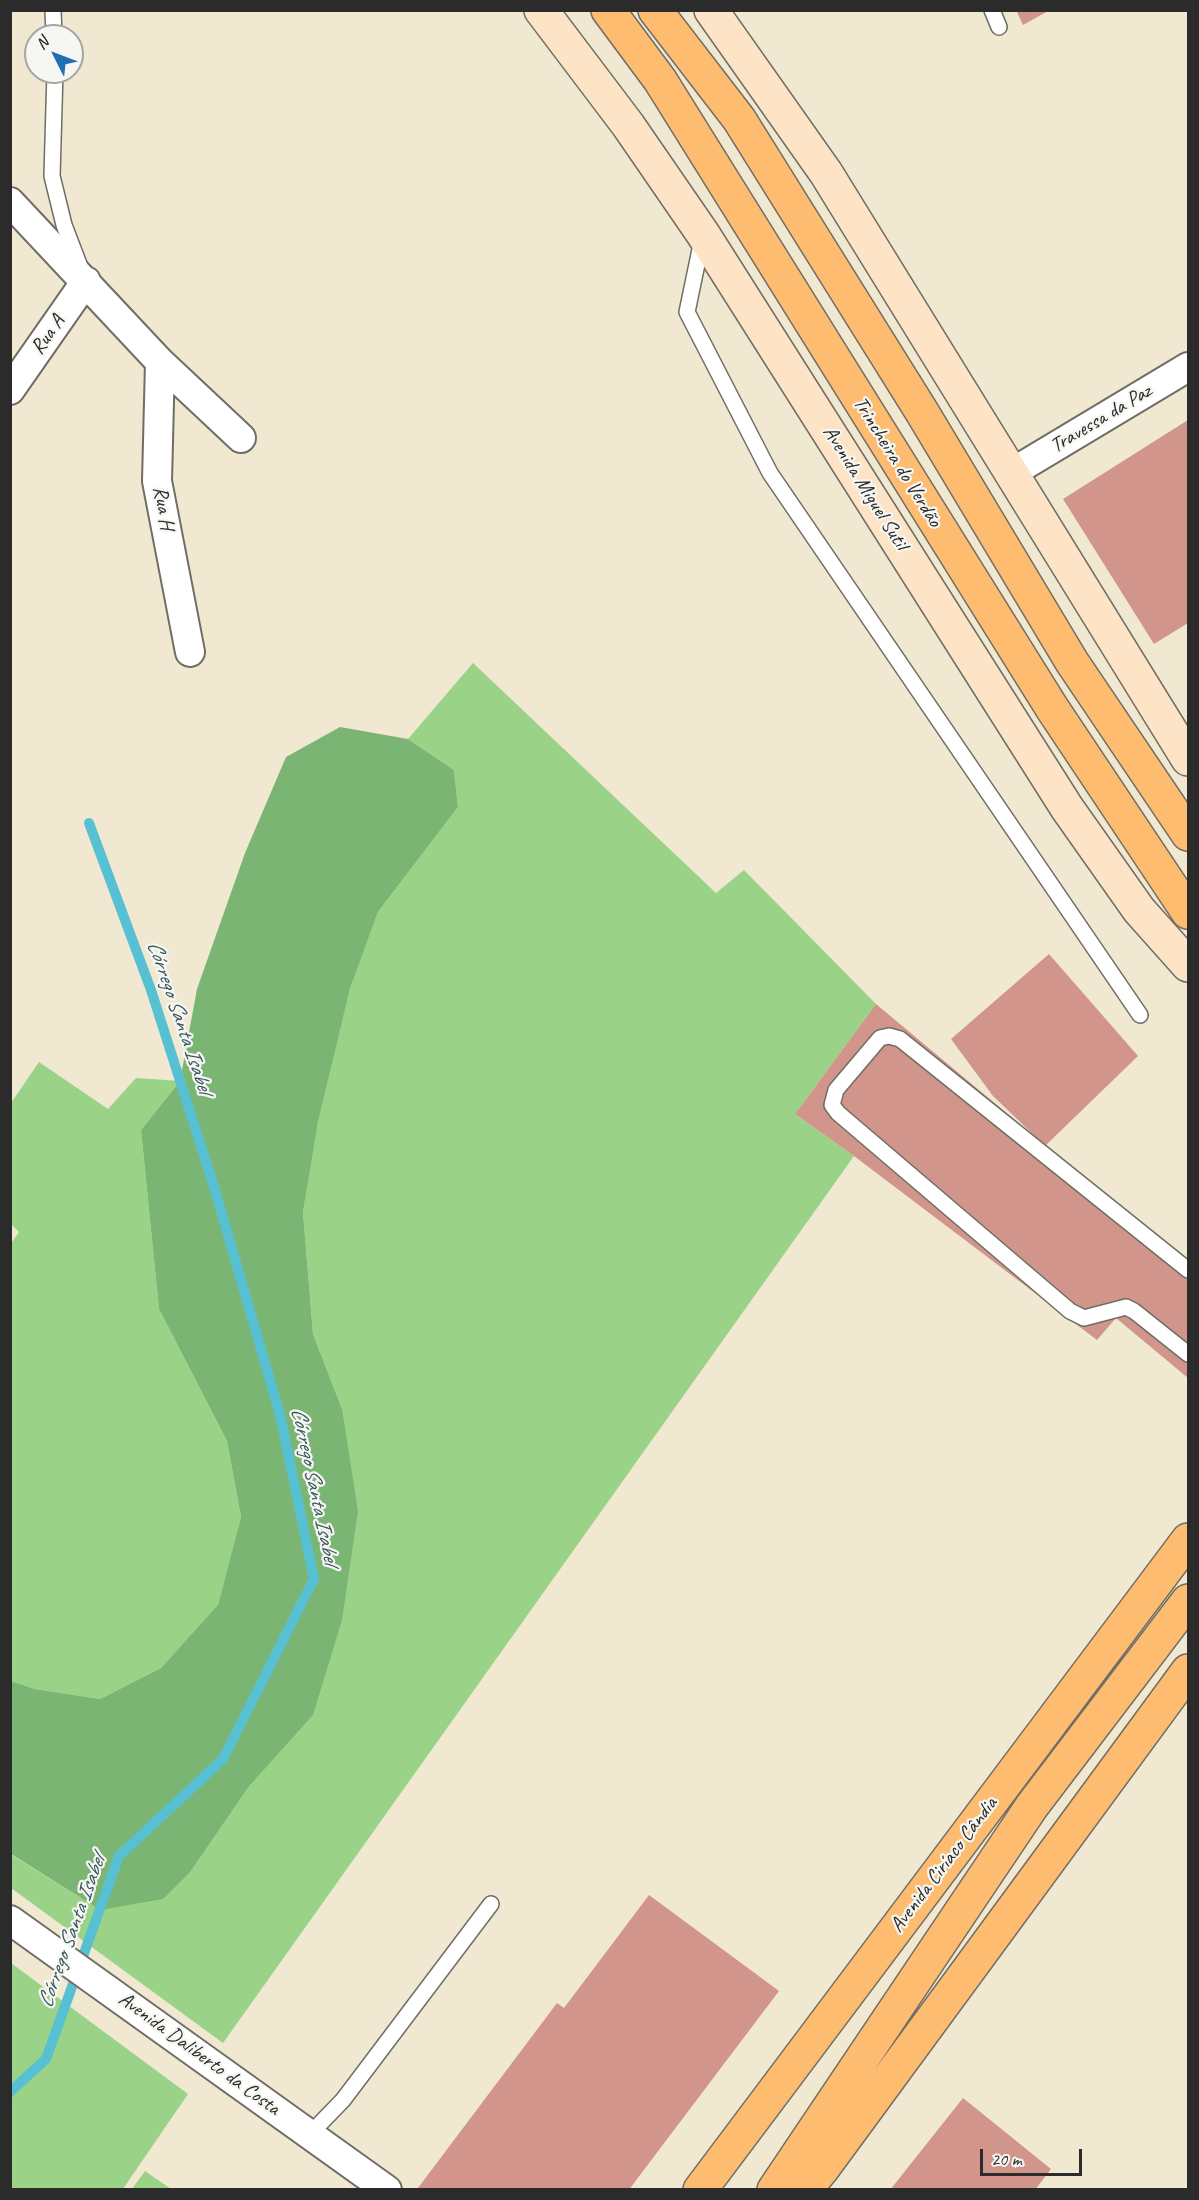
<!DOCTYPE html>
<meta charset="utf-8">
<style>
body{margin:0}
#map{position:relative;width:1199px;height:2200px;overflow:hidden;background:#f0e8d1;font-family:Caveat,sans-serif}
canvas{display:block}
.frame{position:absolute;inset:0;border:12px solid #2b2b2b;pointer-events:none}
.north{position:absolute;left:24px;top:24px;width:60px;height:60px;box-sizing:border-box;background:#f6f6f2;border:2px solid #a5a5a2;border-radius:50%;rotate:312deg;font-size:16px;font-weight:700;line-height:24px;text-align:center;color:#2b2b2b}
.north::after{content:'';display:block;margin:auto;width:21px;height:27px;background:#1f6fb2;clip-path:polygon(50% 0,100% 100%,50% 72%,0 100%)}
.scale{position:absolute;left:980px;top:2149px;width:102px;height:27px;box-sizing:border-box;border:3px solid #2b2b2b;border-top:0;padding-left:8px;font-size:18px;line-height:21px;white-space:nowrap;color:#2b2b2b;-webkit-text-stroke:4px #f6f6f2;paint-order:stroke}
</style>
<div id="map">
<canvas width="1199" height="2200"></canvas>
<div class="frame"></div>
<div class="north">N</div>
<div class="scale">20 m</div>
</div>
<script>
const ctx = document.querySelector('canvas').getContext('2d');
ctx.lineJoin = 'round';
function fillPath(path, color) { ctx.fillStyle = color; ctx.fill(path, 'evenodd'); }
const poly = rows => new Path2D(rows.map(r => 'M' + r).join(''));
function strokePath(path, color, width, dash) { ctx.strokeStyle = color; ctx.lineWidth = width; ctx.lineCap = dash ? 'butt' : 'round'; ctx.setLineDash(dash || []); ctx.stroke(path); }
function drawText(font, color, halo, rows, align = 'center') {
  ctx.font = font + ' Caveat,sans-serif'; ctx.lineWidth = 4.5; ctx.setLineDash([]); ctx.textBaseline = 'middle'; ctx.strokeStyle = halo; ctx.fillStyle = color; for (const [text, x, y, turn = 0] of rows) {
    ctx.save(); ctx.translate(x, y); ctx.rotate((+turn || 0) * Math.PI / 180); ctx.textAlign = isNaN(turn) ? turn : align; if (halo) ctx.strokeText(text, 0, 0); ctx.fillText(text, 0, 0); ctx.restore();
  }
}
fillPath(poly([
 [473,663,716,893,744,870,876,1004,795,1114,854,1156,223,2043,11,1888,10,1854,100,1910,191,1871,250,1785,342,1409,313,1334,303,1212,317,1121,350,989,378,912,458,807,454,770,408,739],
 [39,1062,108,1109,136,1078,180,1081,141,1130,159,1309,227,1441,241,1517,218,1606,161,1668,100,1699,35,1689,11,1681,10,1245,19,1232,11,1224,11,1103],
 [11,1963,188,2094,123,2189,11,2189],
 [145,2171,171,2189,132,2189]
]), '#9ad387');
fillPath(poly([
 [340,727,408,739,454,770,458,807,378,912,350,989,318,1121,303,1212,313,1334,342,1409,358,1511,342,1620,313,1715,250,1785,191,1871,163,1899,100,1910,11,1854,11,1681,35,1689,100,1699,161,1668,218,1605,241,1517,227,1441,159,1309,141,1130,180,1081,197,989,245,853,286,757]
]), '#7bb574');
strokePath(poly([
 [10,2092,46,2059,119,1856,223,1759,314,1579,280,1415,215,1190,151,990,89,823]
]), '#57c1d3', 10);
fillPath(poly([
 [1016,10,1050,10,1023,25],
 [1188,420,1188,623,1154,644,1063,499],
 [1049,954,1138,1056,1045,1146,1138,1223,1188,1261,1188,1378,1116,1318,1097,1340,854,1156,795,1114,876,1004,1040,1141,993,1096,951,1039],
 [649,1895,779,1991,637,2179,629,2190,418,2188,557,2003,564,2008],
 [963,2098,1051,2169,1035,2190,890,2190]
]), '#d1958c');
const lane = poly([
 [53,10,54,36],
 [992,10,999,27],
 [55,72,52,176,64,225,80,267],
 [702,240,687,312,770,473,1140,1015],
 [1188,1270,900,1039,889,1036,880,1038,836,1090,832,1105,838,1113,1070,1311,1084,1318,1126,1307,1134,1311,1188,1354],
 [310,2134,343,2100,491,1904]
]);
const street = poly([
 [10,202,160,362,241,438],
 [160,362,157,481,190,652],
 [10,390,86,281],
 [1013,472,1188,367],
 [10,1920,387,2190]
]);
const secondary = poly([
 [541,10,628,125,703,234,1067,808,1139,910,1188,965],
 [711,10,826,173,1188,759]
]);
const highway = poly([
 [608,10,660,80,1052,708,1188,912],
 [655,10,739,119,922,412,1072,662,1188,834],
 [700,2190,1188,1540],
 [774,2190,1032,1806,1188,1601],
 [805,2190,823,2168,1188,1671]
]);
strokePath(lane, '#706d65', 18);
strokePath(street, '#706d65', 32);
strokePath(secondary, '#706d65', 36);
strokePath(highway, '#706d65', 36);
strokePath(lane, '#fff', 15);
strokePath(street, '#fff', 28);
strokePath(secondary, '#fee4c6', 33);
strokePath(highway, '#fdbc70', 33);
drawText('21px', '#2b2b2b', '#f6f6f2', [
 ["Rua A",48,335,-55],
 ["Travessa da Paz",1101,419,-31],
 ["Trincheira do Verdão",897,462,58],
 ["Avenida Miguel Sutil",865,488,58],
 ["Rua H",163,508,80],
 ["Avenida Ciríaco Cândia",944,1865,-53],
 ["Avenida Daliberto da Costa",199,2054,36]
]);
drawText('italic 22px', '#38585d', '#f6f6f2', [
 ["Córrego Santa Isabel",179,1017,71],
 ["Córrego Santa Isabel",314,1486,78],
 ["Córrego Santa Isabel",72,1932,-70]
]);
</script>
